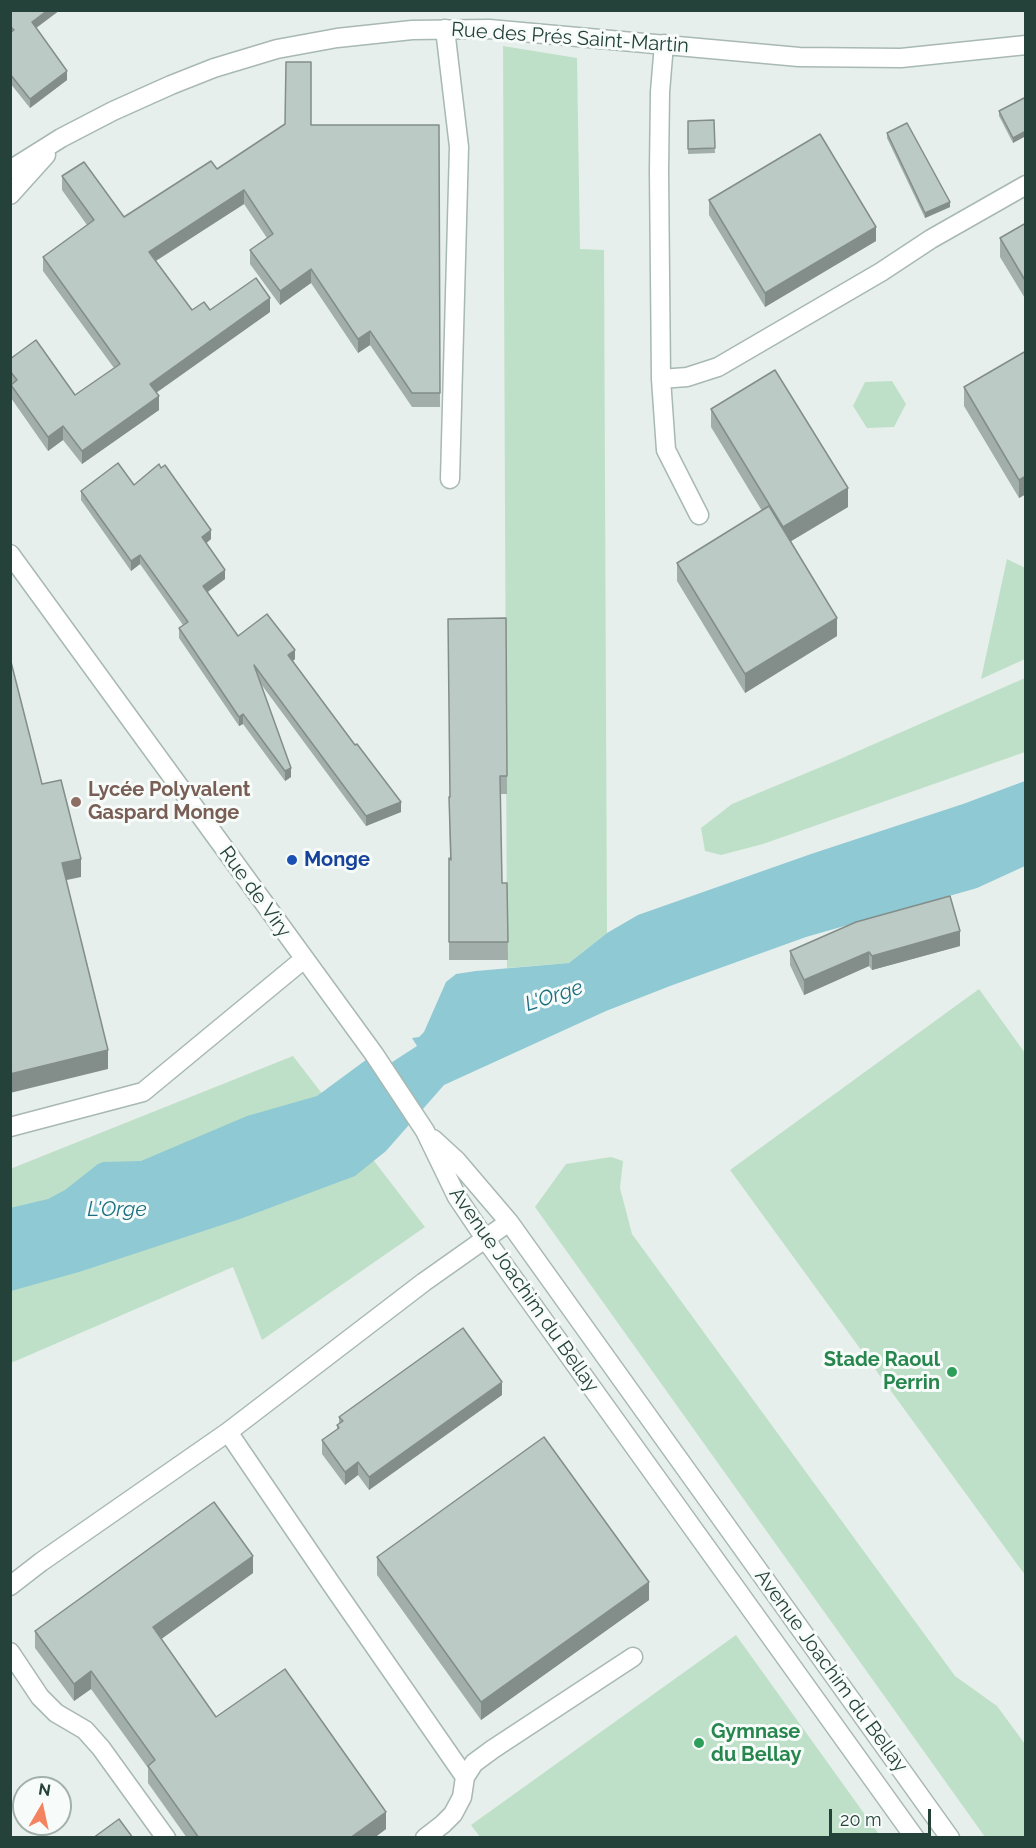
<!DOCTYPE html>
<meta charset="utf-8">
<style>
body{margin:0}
#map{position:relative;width:1036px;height:1848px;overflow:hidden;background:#e6efeb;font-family:Raleway,sans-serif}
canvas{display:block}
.frame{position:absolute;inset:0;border:12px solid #24423a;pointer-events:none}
.north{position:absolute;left:12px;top:1776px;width:60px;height:60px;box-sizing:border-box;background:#f7fbf9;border:2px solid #a3b1ad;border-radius:50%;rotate:9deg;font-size:16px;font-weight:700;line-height:24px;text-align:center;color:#24423a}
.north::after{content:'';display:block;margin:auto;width:21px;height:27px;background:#f4845f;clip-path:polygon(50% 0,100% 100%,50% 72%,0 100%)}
.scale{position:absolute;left:829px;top:1809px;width:102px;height:27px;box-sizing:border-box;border:3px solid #24423a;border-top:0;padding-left:8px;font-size:18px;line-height:21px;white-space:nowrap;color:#24423a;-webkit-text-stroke:4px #f7fbf9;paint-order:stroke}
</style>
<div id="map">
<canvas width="1036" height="1848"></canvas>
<div class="frame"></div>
<div class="north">N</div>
<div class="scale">20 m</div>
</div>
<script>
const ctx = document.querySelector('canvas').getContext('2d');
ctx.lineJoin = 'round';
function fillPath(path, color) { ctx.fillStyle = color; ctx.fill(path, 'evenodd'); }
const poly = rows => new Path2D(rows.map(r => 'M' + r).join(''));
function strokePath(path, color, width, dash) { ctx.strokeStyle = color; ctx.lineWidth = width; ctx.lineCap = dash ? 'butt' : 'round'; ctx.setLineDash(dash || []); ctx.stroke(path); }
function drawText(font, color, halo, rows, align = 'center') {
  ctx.font = font + ' Raleway,sans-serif'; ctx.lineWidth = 6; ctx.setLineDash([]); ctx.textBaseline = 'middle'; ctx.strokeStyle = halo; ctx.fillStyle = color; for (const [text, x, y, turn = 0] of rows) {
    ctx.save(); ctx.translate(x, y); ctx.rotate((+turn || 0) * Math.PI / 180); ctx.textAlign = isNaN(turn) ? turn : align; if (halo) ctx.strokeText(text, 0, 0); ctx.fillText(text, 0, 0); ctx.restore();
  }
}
fillPath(poly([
 [503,46,577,58,580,249,604,250,607,933,569,963,507,968],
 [892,381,906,404,894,427,867,428,853,406,865,382],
 [1007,559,1025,568,1025,659,981,679],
 [1025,678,1025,752,763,844,721,855,705,851,701,828,732,804,833,762],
 [979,989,1025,1053,1025,1575,730,1170],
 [293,1056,425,1227,262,1340,233,1267,11,1363,10,1169],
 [611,1157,623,1161,620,1188,632,1234,955,1676,997,1706,1025,1744,1025,1837,985,1837,535,1207,566,1164],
 [736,1635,881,1837,480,1837,471,1825]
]), '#bfe0c8');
fillPath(poly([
 [1025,781,1025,866,977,888,806,937,670,986,606,1011,444,1085,386,1151,355,1176,240,1219,79,1272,11,1291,10,1208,48,1199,65,1190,98,1164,103,1162,141,1161,247,1116,317,1096,374,1054,383,1068,417,1046,412,1038,419,1037,424,1032,446,982,456,974,476,971,569,963,607,933,638,915,811,854,963,804]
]), '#8ec9d4');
const minor = poly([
 [445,29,459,147,450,479],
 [664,44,660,92,659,171,661,379,666,450,699,515],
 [10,170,61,138,113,111,171,85,214,68,277,49,337,38,412,30,489,29,799,57,901,58,1026,45],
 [10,195,46,155],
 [661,379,687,377,718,367,881,272,931,239,1026,185],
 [10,554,374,1054,425,1131,457,1197,486,1240,915,1838],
 [10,1127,143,1092,304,959],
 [433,1139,457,1161,509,1222,950,1838],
 [10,1586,41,1562,228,1432],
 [10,1652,40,1697,56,1713,85,1730,101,1748,166,1838],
 [465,1777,332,1585,228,1432,424,1282,509,1222],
 [425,1838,443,1824,453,1814,462,1797,465,1777,474,1763,493,1749,633,1657]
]);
strokePath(minor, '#a8b8b2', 21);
strokePath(minor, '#fff', 18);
fillPath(poly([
 [10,10,60,10,36,28,67,80,30,108,10,83],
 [1026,97,1013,143,999,116,999,111],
 [714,120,715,153,688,154,688,121],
 [311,125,439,125,440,407,412,407,370,345,358,353,311,283,280,305,250,264,250,250,267,238,244,204,156,261,192,310,270,312,156,393,159,410,82,464,63,440,48,451,11,398,10,359,75,395,114,368,43,271,43,257,87,225,62,190,62,176,124,217,217,169],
 [887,133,950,207,925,218,887,138],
 [709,200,876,241,765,307,709,215],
 [1026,223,1026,300,1000,257,1000,238],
 [1026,351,1026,494,1019,498,964,406,964,387],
 [711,409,848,507,791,541,837,636,745,693,677,581,677,563,762,511,711,427],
 [134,485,211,539,206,543,225,579,208,592,238,636,295,659,293,661,401,812,366,826,261,684,291,777,285,781,243,724,239,726,179,638,179,628,183,625,140,564,131,571,81,500,81,491],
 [506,618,507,794,500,794,502,883,507,883,508,960,449,960,449,858,450,859,449,797,450,797],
 [960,946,872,970,869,966,804,995,790,965,790,951],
 [502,1395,369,1490,358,1475,345,1485,322,1454,322,1440,337,1429,337,1425,339,1424,339,1417],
 [377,1557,649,1600,481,1720,377,1575],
 [253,1573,161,1639,216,1717,386,1829,374,1838,187,1838,148,1783,148,1768,91,1689,74,1701,35,1648,35,1631]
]), '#a1aea9');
fillPath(poly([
 [48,10,60,10,32,31,32,22],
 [67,71,67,80,30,108,30,99],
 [1026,131,1026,136,1013,143,1013,138],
 [244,190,244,204,149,265,149,252],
 [950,202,950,207,925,218,925,213],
 [876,227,876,241,765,307,765,293],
 [311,269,311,283,280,305,280,291],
 [270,298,270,312,150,397,150,384],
 [370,331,370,345,358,353,358,339],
 [159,396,159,410,82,464,82,451],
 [63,426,63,440,48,451,48,437],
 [1026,476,1026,494,1019,498,1019,480],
 [848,488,848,507,783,546,783,527],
 [211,530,211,539,202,547,202,537],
 [140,555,140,564,131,571,131,561],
 [225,570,225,579,203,595,203,586],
 [837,618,837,636,745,693,745,674],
 [295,650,295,659,288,664,288,655],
 [243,714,243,724,239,726,239,717],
 [291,768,291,777,285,781,285,771],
 [401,802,401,812,366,826,366,816],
 [81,859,81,877,62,881,62,863],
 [960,931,960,946,872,970,872,956],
 [869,952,869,966,804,995,804,980],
 [108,1050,108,1069,10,1093,10,1074],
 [502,1382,502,1395,369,1490,369,1477],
 [358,1462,358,1475,345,1485,345,1472],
 [253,1556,253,1573,153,1645,153,1627],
 [649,1582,649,1600,481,1720,481,1702],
 [91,1671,91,1689,74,1701,74,1684],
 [386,1812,386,1829,374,1838,350,1838]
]), '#838d89');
const building = poly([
 [10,10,48,10,32,22,67,71,30,99,10,74,10,33,14,30,10,26,10,10],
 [286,62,311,62,311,125,439,125,440,393,412,393,370,331,358,339,311,269,280,291,250,250,273,234,244,190,149,252,192,310,204,302,210,310,256,278,270,298,150,384,159,396,82,451,63,426,48,437,11,385,17,380,10,371,10,359,36,340,75,395,120,364,43,257,94,220,62,176,84,162,124,217,211,161,217,169,285,124,286,62],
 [1026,97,1026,131,1013,138,999,111,1026,97],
 [714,120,715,148,688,149,688,121,714,120],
 [907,123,950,202,925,213,887,133,907,123],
 [820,134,876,227,765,293,709,200,820,134],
 [1026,223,1026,282,1000,238,1026,223],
 [1026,351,1026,476,1019,480,964,387,1026,351],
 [775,370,848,488,783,527,711,409,775,370],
 [118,463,134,485,159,464,161,468,165,465,211,530,202,537,225,570,203,586,238,636,267,614,295,650,288,655,355,745,357,744,401,802,366,816,254,665,291,768,285,771,243,714,239,717,179,628,188,622,140,555,131,561,81,491,118,463],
 [769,506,837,618,745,674,677,563,769,506],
 [506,618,507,776,500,776,502,883,507,883,508,942,449,942,449,858,451,860,449,797,450,797,448,619,506,618],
 [10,658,42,784,61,780,81,859,62,863,108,1050,10,1074,10,658],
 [950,896,960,931,872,956,869,952,804,980,790,951,856,922,950,896],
 [463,1328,502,1382,369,1477,358,1462,345,1472,322,1440,339,1428,337,1425,343,1421,339,1417,463,1328],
 [544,1437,649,1582,481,1702,377,1557,544,1437],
 [214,1502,253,1556,153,1627,216,1717,285,1669,386,1812,350,1838,199,1838,148,1766,155,1760,91,1671,74,1684,35,1631,214,1502],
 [119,1819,133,1838,93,1838,119,1819]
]);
fillPath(building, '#bbcac4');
strokePath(building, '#838d89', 1.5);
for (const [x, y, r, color] of [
 [76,802,6,"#8d6e63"],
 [292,860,6,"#1a4fb4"],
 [952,1372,6,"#2e9e5b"],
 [699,1743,6,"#2e9e5b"]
]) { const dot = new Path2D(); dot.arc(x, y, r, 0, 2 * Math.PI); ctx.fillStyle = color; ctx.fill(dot); strokePath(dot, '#f7fbf9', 2); }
drawText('20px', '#24423a', '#f7fbf9', [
 ["Rue des Prés Saint-Martin",570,38,4],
 ["Rue de Viry",255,892,54],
 ["Avenue Joachim du Bellay",524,1290,55],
 ["Avenue Joachim du Bellay",831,1671,54]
]);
drawText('bold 20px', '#785e54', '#f7fbf9', [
 ["Lycée Polyvalent",88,790],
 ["Gaspard Monge",88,813]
], 'left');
drawText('bold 20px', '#164399', '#f7fbf9', [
 ["Monge",304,860]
], 'left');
drawText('bold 20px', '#27864d', '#f7fbf9', [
 ["Stade Raoul",940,1360],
 ["Perrin",940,1383],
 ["Gymnase",711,1732,"left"],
 ["du Bellay",711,1755,"left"]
], 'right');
drawText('italic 21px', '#1c6f80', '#f7fbf9', [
 ["L'Orge",554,996,-18],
 ["L'Orge",117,1210]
]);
</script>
